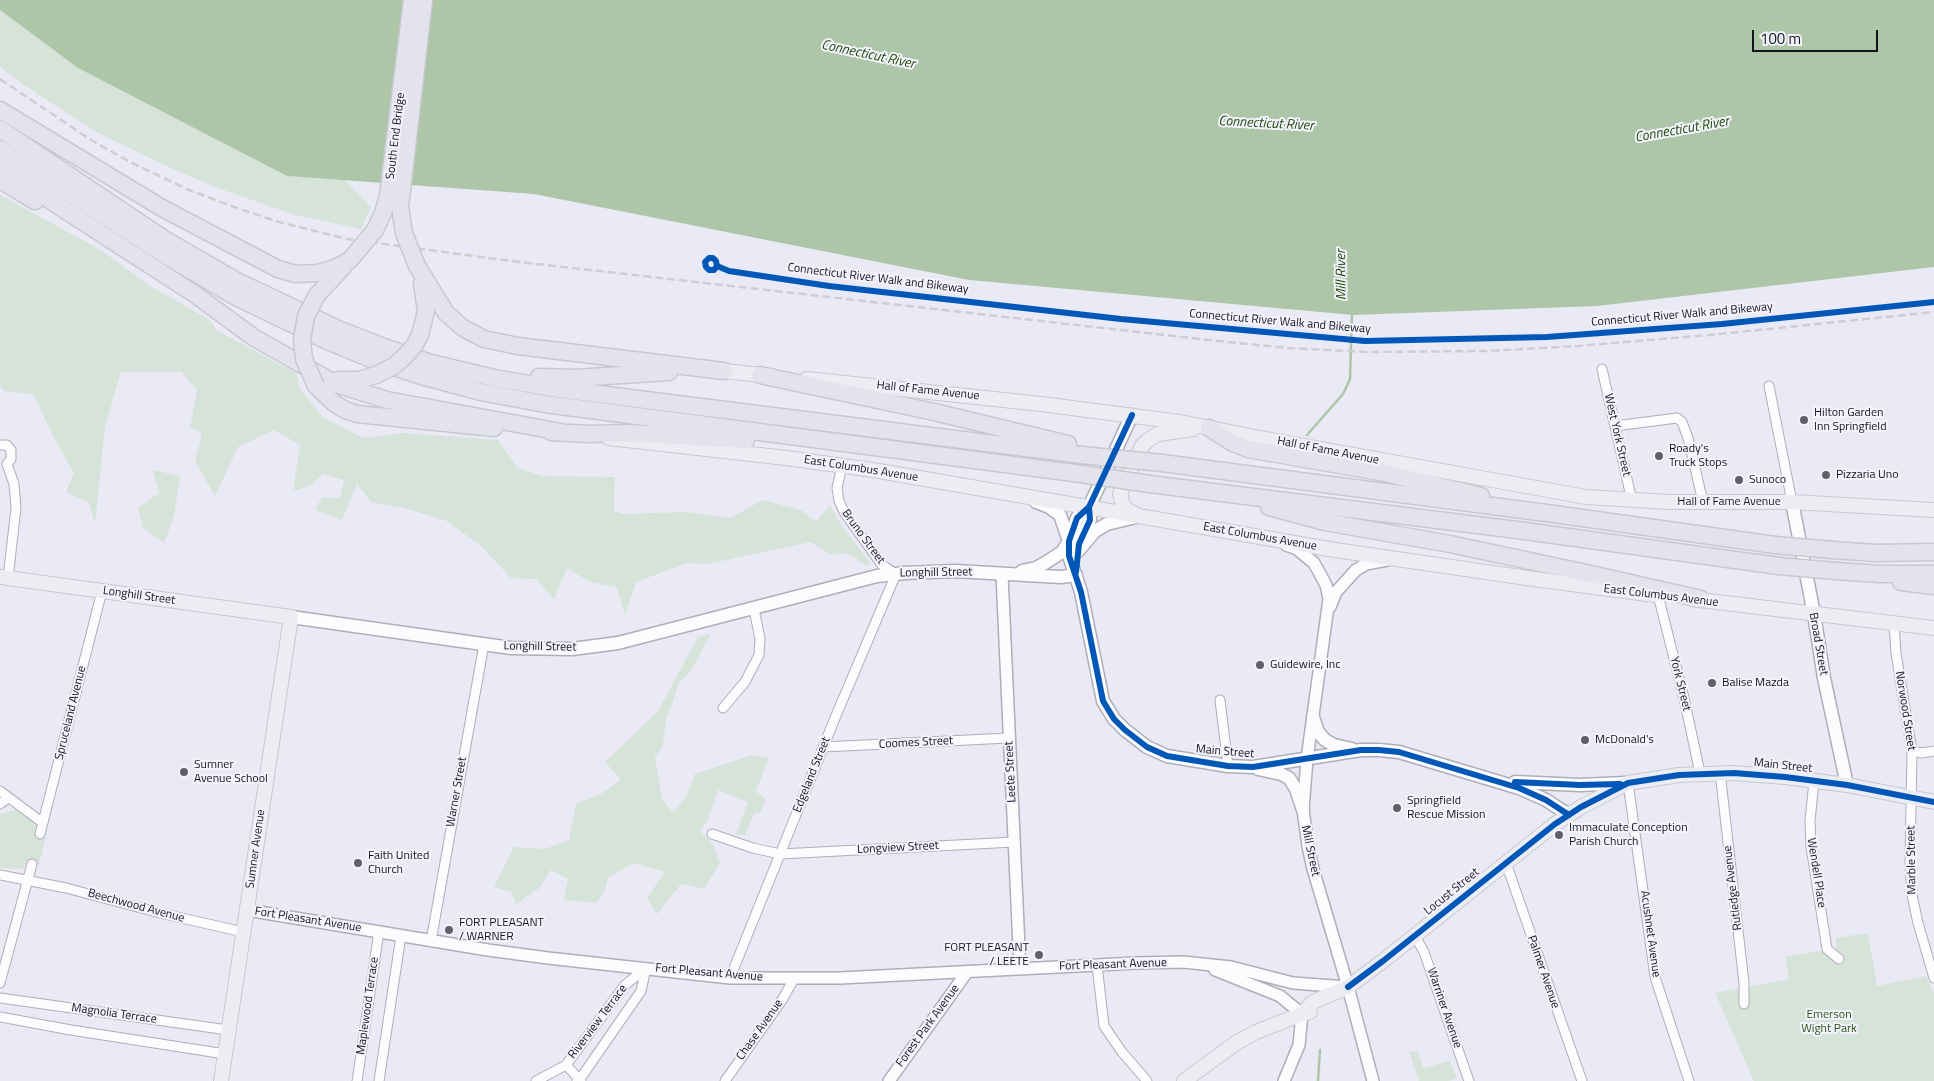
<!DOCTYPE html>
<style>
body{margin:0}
#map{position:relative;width:1934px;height:1081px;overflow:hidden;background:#e9eaf6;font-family:"Titillium Web",sans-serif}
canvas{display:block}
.scale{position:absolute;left:1752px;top:30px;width:126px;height:22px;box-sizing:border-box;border:2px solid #14151c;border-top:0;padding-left:6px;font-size:15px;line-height:18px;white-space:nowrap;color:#14151c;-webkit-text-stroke:4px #f3f3fd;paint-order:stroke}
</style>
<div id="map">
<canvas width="1934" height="1081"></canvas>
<div class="scale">100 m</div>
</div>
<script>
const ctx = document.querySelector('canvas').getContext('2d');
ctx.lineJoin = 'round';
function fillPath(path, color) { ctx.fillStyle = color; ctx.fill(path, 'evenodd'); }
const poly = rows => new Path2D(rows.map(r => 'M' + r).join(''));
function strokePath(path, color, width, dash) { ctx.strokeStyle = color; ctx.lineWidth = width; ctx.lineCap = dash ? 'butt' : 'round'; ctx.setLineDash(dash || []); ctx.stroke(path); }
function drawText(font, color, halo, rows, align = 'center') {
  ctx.font = font + ' "Titillium Web",sans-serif'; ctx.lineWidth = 4; ctx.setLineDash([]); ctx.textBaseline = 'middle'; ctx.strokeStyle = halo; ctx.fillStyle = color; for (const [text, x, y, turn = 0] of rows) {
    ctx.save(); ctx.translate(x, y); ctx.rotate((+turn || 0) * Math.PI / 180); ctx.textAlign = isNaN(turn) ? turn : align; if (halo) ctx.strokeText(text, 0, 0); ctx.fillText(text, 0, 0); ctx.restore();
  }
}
fillPath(poly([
 [0,10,78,68,287,176,344,180,371,207,361,229,296,215,220,189,166,166,93,130,24,85,0,67],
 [0,195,101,250,150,286,210,320,216,330,296,373,300,389,323,417,363,438,403,433,498,440,518,468,542,476,615,477,614,510,621,514,687,512,731,518,762,500,801,510,816,522,830,505,840,523,870,563,867,566,847,553,831,555,811,542,707,564,687,563,636,582,625,616,617,587,590,582,567,568,554,599,536,579,511,578,482,547,447,521,404,508,371,502,357,484,342,520,315,510,322,497,340,498,344,480,323,474,310,486,293,491,300,445,274,430,238,447,215,496,195,461,202,433,190,428,197,390,181,372,121,372,105,427,95,524,89,503,66,492,74,473,55,440,33,394,4,391,0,386],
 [153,470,180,476,174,516,164,543,143,528,138,508,159,493],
 [710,634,693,668,678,684,671,708,666,717,663,746,655,757,662,800,673,812,685,799,695,774,752,755,769,758,756,791,766,800,760,813,754,813,745,835,736,834,748,802,718,790,707,822,699,830,713,844,720,863,704,889,681,884,657,914,647,898,665,872,633,863,608,878,604,892,596,903,564,900,568,879,551,870,538,889,516,904,512,892,494,887,514,847,545,849,569,840,576,804,602,793,621,780,605,762,658,711,698,637],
 [15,810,22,812,33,823,36,827,35,833,46,836,39,865,27,862,25,866,21,869,0,868,0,814],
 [1868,933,1877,986,1926,976,1934,994,1934,1081,1754,1081,1715,993,1789,979,1785,956,1837,949,1836,938],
 [1409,1051,1418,1052,1423,1068,1450,1061,1457,1078,1448,1081,1419,1081]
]), '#d6e3d8');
fillPath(poly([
 [0,0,1934,0,1934,267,1597,306,1353,315,969,280,534,194,287,176,78,68,0,10]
]), '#adc6a8');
strokePath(poly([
 [1307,435,1343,394,1350,379,1352,314],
 [1318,1081,1320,1050]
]), '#adc6a8', 2.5);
const minor = poly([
 [1602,369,1632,501],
 [1769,386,1792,502],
 [1615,426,1677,418,1682,422,1688,438,1703,502],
 [0,445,7,445,11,450,11,459,7,464],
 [7,464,14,484,16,508,8,578],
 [1658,595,1684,698,1700,773],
 [1894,624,1896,653,1912,751,1910,865,1912,895,1918,923,1934,978],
 [1220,700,1228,766],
 [723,708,745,682,759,655,760,639,754,609],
 [823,747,1009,738],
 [1912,751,1922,753,1934,751],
 [1720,772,1744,983,1744,1004],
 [1814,781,1810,821,1811,847,1827,949,1839,959],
 [1628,783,1655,977,1689,1081],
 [0,791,43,823],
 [0,804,8,798],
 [40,834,102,591],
 [712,834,753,848,780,854,1015,842],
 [1506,863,1582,1081],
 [0,875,66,888,160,913,243,932],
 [1415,936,1424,952,1469,1081],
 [431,941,484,644],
 [1097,965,1104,1026,1122,1052,1147,1081],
 [730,978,835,718,896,574,882,565,844,512,839,501,837,488,842,466],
 [0,983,32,864],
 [0,998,228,1030],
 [0,1017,71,1030,225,1054],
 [566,1065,581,1081],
 [357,1081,379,931],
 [379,1081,401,936],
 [536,1081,566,1065,625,985,646,968],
 [577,1081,580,1079,641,991,646,968],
 [725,1081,782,1000,794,979]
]);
const tertiary = poly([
 [1286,545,1297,549,1314,563,1326,585,1329,599,1307,759,1303,810,1308,846,1313,869,1348,987,1373,1081],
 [1002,575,1020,969],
 [1330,607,1336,592,1356,570,1366,564,1387,560],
 [247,910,488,950,548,958,730,978,840,978,1136,963,1183,962,1231,967,1293,983,1347,987],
 [1215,970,1280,996,1302,1014,1299,1045,1284,1081],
 [889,1081,967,972]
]);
const secondary = poly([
 [1132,415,1089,507,1077,518,1069,541,1069,556,1081,592,1103,701,1114,719,1125,730,1147,747,1167,756,1228,766,1253,767,1361,750,1379,750,1399,752,1519,788,1546,800,1569,815],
 [1792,502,1814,614,1824,678,1847,785],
 [1080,543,1090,520,1089,507],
 [1078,551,1095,531,1107,524,1136,517],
 [1022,571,1036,568,1045,563,1062,552,1069,541,1060,515,1049,507,1036,502],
 [291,617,511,648,572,649,618,643,877,576,905,573,955,571,1061,577,1076,575],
 [1313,717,1318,732,1325,740,1334,745,1352,749],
 [1258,769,1281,774,1289,778,1296,789,1303,810],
 [1515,782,1580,785,1625,783]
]);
const primary = poly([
 [724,371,771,376],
 [807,379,1041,404,1180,422,1255,437,1586,497,1670,502,1792,502,1934,510],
 [609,438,786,458,873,470,1335,550,1534,579,1655,595],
 [1135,514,1127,510,1123,505,1120,493,1142,446,1148,440,1158,434,1193,429],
 [0,577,291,617,221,1081],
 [1692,599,1934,628],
 [1302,1014,1313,1002,1348,987,1383,961,1555,824,1581,807,1628,783,1679,775,1734,773,1785,777,1847,785,1934,802],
 [1184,1081,1236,1043,1256,1032,1302,1014,1310,1012]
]);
const motorway = poly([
 [0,110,162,208,278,269,296,274,318,273,335,268,350,260],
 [0,129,164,239,235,280,338,329,384,347,431,363,494,378,559,389,1082,455],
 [0,149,165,255,236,297,325,340,371,359,418,375,481,392,545,404,1074,473],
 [0,163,37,192,196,295,253,337,336,384,387,400,561,432],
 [0,180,35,201],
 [417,266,446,313,463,328,484,339,518,346,724,371],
 [317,295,343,267],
 [420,335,426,311,422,283],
 [760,375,934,412,1068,444],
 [539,377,575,378,669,372],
 [338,380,359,380,376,375],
 [316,386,334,403,345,410,357,414,494,428],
 [1209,428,1233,443,1248,449,1380,472,1481,496],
 [551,432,589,434,630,433,746,440],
 [1162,463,1554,514,1775,545],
 [1150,484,1525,531,1779,566],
 [1269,507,1325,522,1450,544,1591,574,1701,599],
 [1833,550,1876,553,1934,552],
 [1836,571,1880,574,1934,574],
 [1901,582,1934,586]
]);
strokePath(minor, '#adaeb7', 11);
strokePath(tertiary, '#adaeb7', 14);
strokePath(secondary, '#adaeb7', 15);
strokePath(primary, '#c8c9ce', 16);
strokePath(motorway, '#c8c9ce', 19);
strokePath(minor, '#fcfcfe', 9);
strokePath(tertiary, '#fcfcfe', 11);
strokePath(secondary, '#fcfcfe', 12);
strokePath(primary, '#ecedf3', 14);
strokePath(motorway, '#e2e3ed', 16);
strokePath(poly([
 [0,79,91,140,130,162,189,190,237,208,279,222,347,239,519,262,1218,341,1288,348,1367,352,1487,351,1578,346,1710,335,1934,312]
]), '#ceced1', 2.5, [8, 4]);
const motorwayBridge = poly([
 [350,260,375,230,383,213,388,196,412,0],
 [417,266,404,233,400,207,424,0],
 [376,375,394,366,404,357,414,346,420,335],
 [316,386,304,359,302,340,306,316,317,295],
 [1082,455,1162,463],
 [1074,473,1150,484],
 [1775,545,1833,550],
 [1779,566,1836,571]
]);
strokePath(motorwayBridge, '#c8c9ce', 19, []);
strokePath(motorwayBridge, '#e2e3ed', 16);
strokePath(poly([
 [717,266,714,270,709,270,706,267,705,262,709,258,713,258,716,261,717,266,729,271,829,286,1121,319,1365,341,1547,337,1722,324,1934,302],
 [1132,415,1089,507,1077,518,1069,541,1069,556,1081,592,1103,701,1114,719,1125,730,1147,747,1167,756,1228,766,1253,767,1361,750,1379,750,1399,752,1519,788,1546,800,1569,815],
 [1076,572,1079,544,1090,520,1089,507],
 [1515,782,1580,785,1620,784],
 [1348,987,1383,961,1555,824,1581,807,1628,783,1679,775,1734,773,1785,777,1847,785,1934,802]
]), '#0057b8', 6);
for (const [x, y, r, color] of [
 [1804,420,5,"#5f6068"],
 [1659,456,5,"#5f6068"],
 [1826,475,5,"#5f6068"],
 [1739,480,5,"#5f6068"],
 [1260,665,5,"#5f6068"],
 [1712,683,5,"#5f6068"],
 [1585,740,5,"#5f6068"],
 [184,772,5,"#5f6068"],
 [1397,808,5,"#5f6068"],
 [1559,835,5,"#5f6068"],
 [358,863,5,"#5f6068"],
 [449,930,5,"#5f6068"],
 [1039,955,5,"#5f6068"]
]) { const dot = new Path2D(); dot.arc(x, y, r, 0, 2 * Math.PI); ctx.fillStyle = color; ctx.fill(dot); strokePath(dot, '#f3f3fd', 2); }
drawText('12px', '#14151c', '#f3f3fd', [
 ["South End Bridge",396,136,-83],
 ["Connecticut River Walk and Bikeway",878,279,7],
 ["Connecticut River Walk and Bikeway",1682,315,-5],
 ["Connecticut River Walk and Bikeway",1280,322,5],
 ["Hall of Fame Avenue",928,391,6],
 ["West York Street",1617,435,77],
 ["Hall of Fame Avenue",1328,451,11],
 ["East Columbus Avenue",861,469,9],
 ["Hall of Fame Avenue",1729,502],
 ["Bruno Street",863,537,54],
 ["East Columbus Avenue",1260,537,10],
 ["Longhill Street",936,573,-1],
 ["Longhill Street",139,596,8],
 ["East Columbus Avenue",1661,596,7],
 ["Broad Street",1818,644,80],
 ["Longhill Street",540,647,1],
 ["York Street",1680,684,76],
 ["Norwood Street",1905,711,81],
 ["Spruceland Avenue",71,713,-76],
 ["Coomes Street",916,743,-3],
 ["Main Street",1225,752,5],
 ["Main Street",1783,766,6],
 ["Leete Street",1011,772,-93],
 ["Edgeland Street",812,775,-68],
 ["Warner Street",457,792,-80],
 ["Longview Street",898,848,-3],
 ["Sumner Avenue",256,849,-82],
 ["Mill Street",1310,851,78],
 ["Marble Street",1912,860,-91],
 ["Wendell Place",1816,873,81],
 ["Rutledge Avenue",1733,888,-97],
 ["Locust Street",1452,892,-39],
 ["Beechwood Avenue",136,906,15],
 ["Fort Pleasant Avenue",308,920,9],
 ["Acushnet Avenue",1650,934,82],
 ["Fort Pleasant Avenue",1113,965,-2],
 ["Palmer Avenue",1543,972,71],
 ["Fort Pleasant Avenue",709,973,5],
 ["Maplewood Terrace",368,1006,-82],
 ["Warriner Avenue",1444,1008,71],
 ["Magnolia Terrace",114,1014,8],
 ["Riverview Terrace",598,1022,-53],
 ["Forest Park Avenue",928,1026,-54],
 ["Chase Avenue",760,1030,-55]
]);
drawText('12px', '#14151c', '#f3f3fd', [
 ["Hilton Garden",1814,413],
 ["Inn Springfield",1814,427],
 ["Roady's",1669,449],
 ["Truck Stops",1669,463],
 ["Pizzaria Uno",1836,475],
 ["Sunoco",1749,480],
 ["Guidewire, Inc",1270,665],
 ["Balise Mazda",1722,683],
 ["McDonald's",1595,740],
 ["Sumner",194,765],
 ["Avenue School",194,779],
 ["Springfield",1407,801],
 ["Rescue Mission",1407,815],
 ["Immaculate Conception",1569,828],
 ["Parish Church",1569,842],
 ["Faith United",368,856],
 ["Church",368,870],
 ["FORT PLEASANT",459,923],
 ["/ WARNER",459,937],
 ["FORT PLEASANT",1029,948,"right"],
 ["/ LEETE",1029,962,"right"]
], 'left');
drawText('12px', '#295512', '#f3f3fd', [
 ["Emerson",1829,1015],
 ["Wight Park",1829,1029]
]);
drawText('italic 14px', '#1f4b05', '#f3f3fd', [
 ["Connecticut River",868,55,12],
 ["Connecticut River",1266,124,3],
 ["Connecticut River",1682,130,-10],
 ["Mill River",1342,275,-91]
]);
</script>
